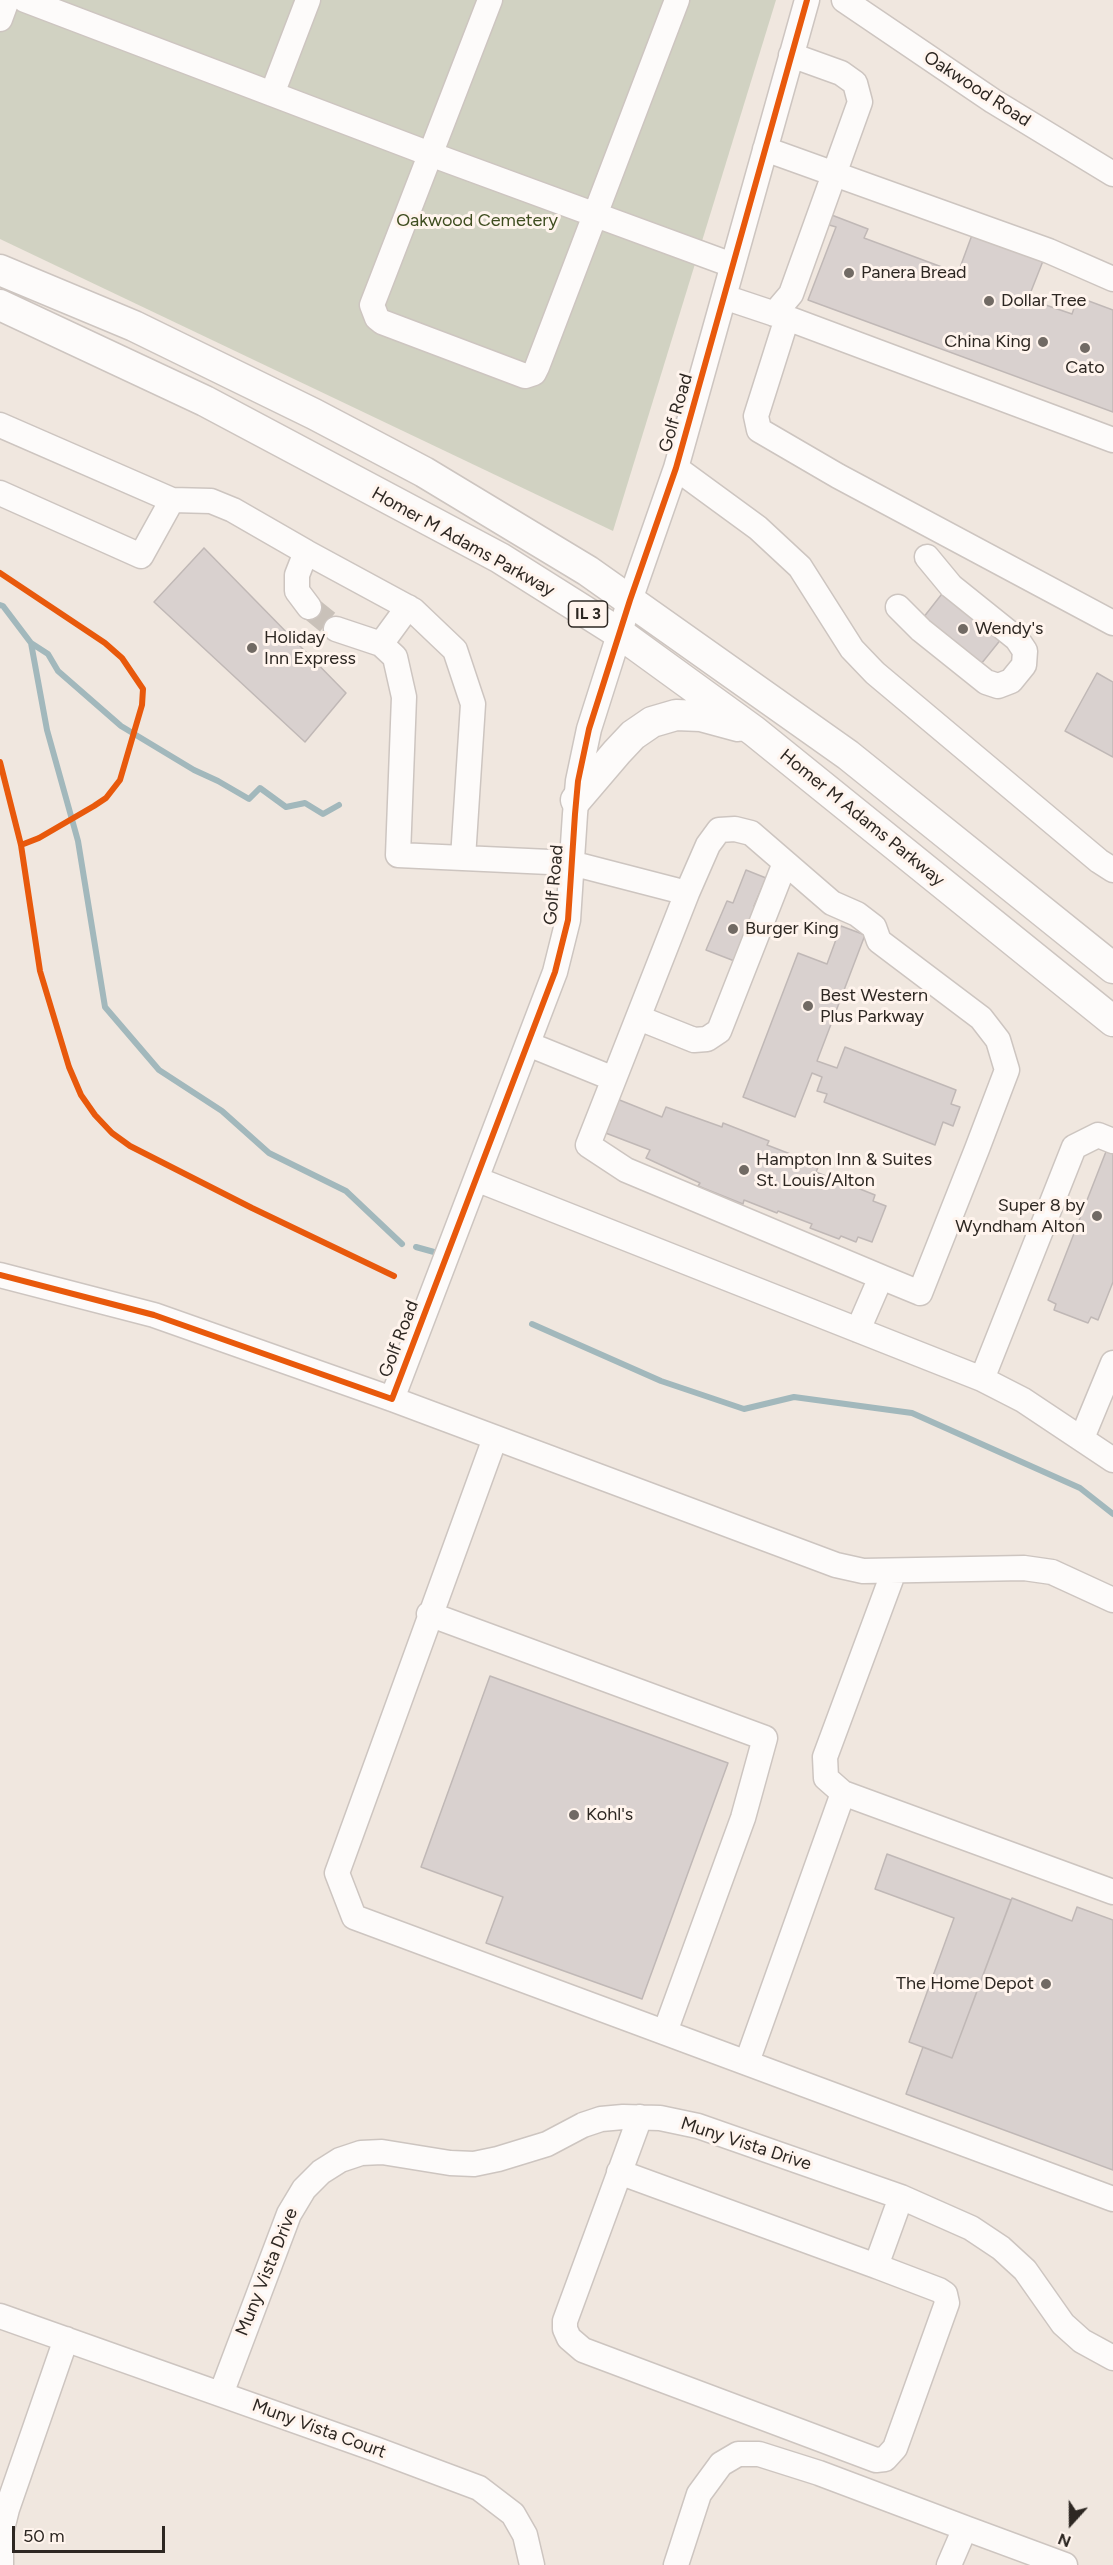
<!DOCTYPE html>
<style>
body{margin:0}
#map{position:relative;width:1113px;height:2565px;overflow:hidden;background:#f0e7df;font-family:Figtree,sans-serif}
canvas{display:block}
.north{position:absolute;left:1041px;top:2493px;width:60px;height:60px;-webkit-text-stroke:4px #fff4ed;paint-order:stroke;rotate:201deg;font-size:16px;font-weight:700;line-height:24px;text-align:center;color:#2d2722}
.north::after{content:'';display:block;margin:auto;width:21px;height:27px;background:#2d2722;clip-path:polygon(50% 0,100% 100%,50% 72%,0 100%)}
.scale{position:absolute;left:12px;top:2526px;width:153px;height:27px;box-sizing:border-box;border:3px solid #2d2722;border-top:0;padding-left:8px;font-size:18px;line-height:21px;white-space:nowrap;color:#2d2722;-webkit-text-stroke:4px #fff4ed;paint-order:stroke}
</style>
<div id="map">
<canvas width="1113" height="2565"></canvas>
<div class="north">N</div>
<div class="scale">50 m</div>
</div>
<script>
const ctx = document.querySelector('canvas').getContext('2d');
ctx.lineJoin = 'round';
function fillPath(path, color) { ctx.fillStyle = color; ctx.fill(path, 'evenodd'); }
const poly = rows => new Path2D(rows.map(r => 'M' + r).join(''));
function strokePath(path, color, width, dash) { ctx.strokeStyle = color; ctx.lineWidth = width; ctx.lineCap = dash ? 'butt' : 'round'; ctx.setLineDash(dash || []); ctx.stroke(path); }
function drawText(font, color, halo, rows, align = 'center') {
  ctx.font = font + ' Figtree,sans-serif'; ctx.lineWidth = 6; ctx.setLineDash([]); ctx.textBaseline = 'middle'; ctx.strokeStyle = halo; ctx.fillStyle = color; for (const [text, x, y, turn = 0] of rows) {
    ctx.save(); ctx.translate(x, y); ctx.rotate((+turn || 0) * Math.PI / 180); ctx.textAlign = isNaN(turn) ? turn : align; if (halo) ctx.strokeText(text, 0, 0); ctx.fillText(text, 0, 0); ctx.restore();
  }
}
fillPath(poly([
 [0,0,776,0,613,531,0,239]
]), '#d1d2c2');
strokePath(poly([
 [0,605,3,606,31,643,47,730,78,841,105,1007,159,1070,222,1111,269,1153,346,1191,402,1244],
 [31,643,48,654,58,671,121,726,194,770,218,781,249,799,260,788,286,807,305,803,323,814,339,805],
 [416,1247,434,1252],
 [532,1324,661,1381,744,1409,794,1397,912,1413,1080,1488,1113,1514]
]), '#a2b8bc', 6);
const building = poly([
 [829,214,868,229,864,238,958,273,972,235,1043,261,1028,299,1072,314,1078,297,1113,310,1113,412,808,300,836,227,826,224,829,214],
 [204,548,346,693,305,742,154,602,204,548],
 [945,590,1002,638,981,664,923,618,945,590],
 [1097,673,1113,682,1113,757,1065,731,1097,673],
 [746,870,766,878,754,906,759,908,737,962,706,950,727,901,733,903,746,870],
 [841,926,865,935,817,1061,837,1068,845,1047,956,1090,951,1104,960,1107,953,1126,943,1122,935,1145,824,1102,827,1094,817,1091,822,1077,812,1073,795,1117,743,1097,798,953,827,964,841,926],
 [617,1099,662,1117,666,1107,722,1127,723,1123,769,1141,767,1145,819,1165,816,1172,831,1178,833,1174,861,1186,860,1189,875,1195,873,1201,886,1206,872,1242,858,1237,856,1242,841,1236,839,1239,810,1228,812,1224,778,1211,777,1213,744,1200,743,1204,698,1186,700,1183,646,1158,650,1150,603,1132,617,1099],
 [1107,1149,1113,1151,1113,1282,1098,1320,1091,1317,1088,1323,1054,1310,1056,1304,1048,1300,1107,1149],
 [490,1676,728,1763,642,1999,486,1943,503,1897,421,1867,490,1676],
 [887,1854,1011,1900,952,2058,909,2042,954,1918,875,1889,887,1854],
 [1012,1898,1072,1921,1077,1907,1113,1920,1113,2170,906,2094,923,2047,952,2058,1012,1898]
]);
fillPath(building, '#d9d1cf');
strokePath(building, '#c0b8b6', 1.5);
strokePath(poly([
 [309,607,336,629]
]), '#c9c1b9', 24, [24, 12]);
const minor = poly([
 [25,0,430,154,732,265],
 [490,0,372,305,377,318,382,322,525,376,534,373,537,367,677,0],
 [844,0,993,101,1113,174],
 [0,19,7,0],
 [272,94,308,0],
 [765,149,1049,251,1113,279],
 [724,297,787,318,756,416,759,430,838,476,1113,623],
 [774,314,791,294,860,102,855,83,841,73,791,55],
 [787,318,1113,440],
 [0,425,172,500,211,501,233,510,306,552,297,575,297,591,309,607],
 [676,468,758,528,800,567,852,649,875,673,1099,861,1113,870],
 [0,493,141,556,172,500],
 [306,552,413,610,455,650,473,704,463,858],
 [898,607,921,630,986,682,998,686,1011,681,1024,665,1025,651,1017,639,951,586,927,557],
 [336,629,381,644,395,657,404,697,398,855,571,863,687,893,708,845,719,830,735,829,751,833,832,903,857,914,874,927,879,941,981,1018,998,1040,1007,1070,977,1149,920,1293,881,1277],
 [381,644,408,607],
 [687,893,588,1145,626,1170,881,1277,858,1330],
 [639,1018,694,1040,707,1039,719,1031,785,863],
 [528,1044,614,1079],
 [476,1179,982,1379,1023,1400,1113,1460],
 [0,1275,154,1315,392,1399,836,1565,863,1571,1024,1568,1052,1572,1113,1600],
 [982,1379,1074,1147,1098,1135,1113,1141],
 [392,1399,555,972,568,920,575,814,578,781,589,729,630,600,676,468,807,0],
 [495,1438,337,1873,354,1917,1113,2199],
 [1082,1438,1113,1363],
 [894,1571,825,1757,826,1778,843,1793,1113,1892],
 [429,1614,765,1738,743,1818,665,2032],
 [747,2062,843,1793],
 [640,2117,565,2321,565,2329,569,2338,583,2350,876,2460,885,2459,895,2448,947,2303,945,2294,939,2290,876,2266,901,2197],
 [619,2172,876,2266],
 [0,2316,375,2449,479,2488,513,2514,525,2535,532,2565],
 [221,2394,289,2214,304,2189,321,2172,340,2160,361,2153,382,2152,450,2163,474,2164,498,2159,547,2144,583,2125,601,2119,623,2117,660,2118,698,2126,901,2197,971,2228,1001,2248,1025,2270,1063,2324,1082,2341,1113,2358],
 [1,2565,1,2533,7,2509,66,2339],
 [676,2565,699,2494,721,2464,738,2454,759,2454,819,2473,965,2528],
 [949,2565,965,2528,1065,2565]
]);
const major = poly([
 [0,270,134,326,314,414,424,472,588,571,848,755,1113,968],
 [0,305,205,401,500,558,619,633,754,731,1113,1021],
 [576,800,617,752,633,735,652,722,676,715,701,716,738,726]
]);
strokePath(minor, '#cdc5c0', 27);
strokePath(major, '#cdc5c0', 33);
strokePath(minor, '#fdfbfa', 24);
strokePath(major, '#fdfbfa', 30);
strokePath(poly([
 [0,573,105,643,122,658,143,689,142,705,120,780,106,798,94,806,39,838,21,845],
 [0,762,21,845,40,971,69,1067,81,1095,95,1115,112,1133,130,1146,252,1208,394,1276],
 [0,1275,154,1315,392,1399,555,972,568,920,575,814,578,781,589,729,630,600,676,468,807,0]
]), '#e8590c', 6);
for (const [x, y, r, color] of [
 [849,273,6,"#716a64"],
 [989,301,6,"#716a64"],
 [1043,342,6,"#716a64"],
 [1085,348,6,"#716a64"],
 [963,629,6,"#716a64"],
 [252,648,6,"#716a64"],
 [733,929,6,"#716a64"],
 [808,1006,6,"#716a64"],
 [744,1170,6,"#716a64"],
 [1097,1216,6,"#716a64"],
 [574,1815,6,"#716a64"],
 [1046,1984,6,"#716a64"]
]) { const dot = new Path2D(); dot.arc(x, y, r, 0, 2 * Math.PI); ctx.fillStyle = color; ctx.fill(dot); strokePath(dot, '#fff4ed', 2); }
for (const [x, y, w] of [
 [588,614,39]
]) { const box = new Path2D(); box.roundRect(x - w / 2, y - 13, w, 26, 4.5); ctx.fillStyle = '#fff4ed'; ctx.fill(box); strokePath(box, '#2d2722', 1.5); }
drawText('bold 16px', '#2d2722', null, [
 ["IL 3",588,614]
]);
drawText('18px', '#2d2722', '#fff4ed', [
 ["Oakwood Road",977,89,33],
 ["Golf Road",676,413,-74],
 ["Homer M Adams Parkway",463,542,29],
 ["Homer M Adams Parkway",862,818,39],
 ["Golf Road",554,885,-85],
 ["Golf Road",399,1339,-69],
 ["Muny Vista Drive",746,2144,18],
 ["Muny Vista Drive",267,2272,-68],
 ["Muny Vista Court",319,2429,20]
]);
drawText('18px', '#3e4d1f', '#fff4ed', [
 ["Oakwood Cemetery",477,221]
]);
drawText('18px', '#2d2722', '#fff4ed', [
 ["Panera Bread",861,273],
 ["Dollar Tree",1001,301],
 ["China King",1031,342,"right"],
 ["Cato",1085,368,"center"],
 ["Wendy's",975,629],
 ["Holiday",264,638],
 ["Inn Express",264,659],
 ["Burger King",745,929],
 ["Best Western",820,996],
 ["Plus Parkway",820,1017],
 ["Hampton Inn & Suites",756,1160],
 ["St. Louis/Alton",756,1181],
 ["Super 8 by",1085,1206,"right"],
 ["Wyndham Alton",1085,1227,"right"],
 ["Kohl's",586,1815],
 ["The Home Depot",1034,1984,"right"]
], 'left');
</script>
